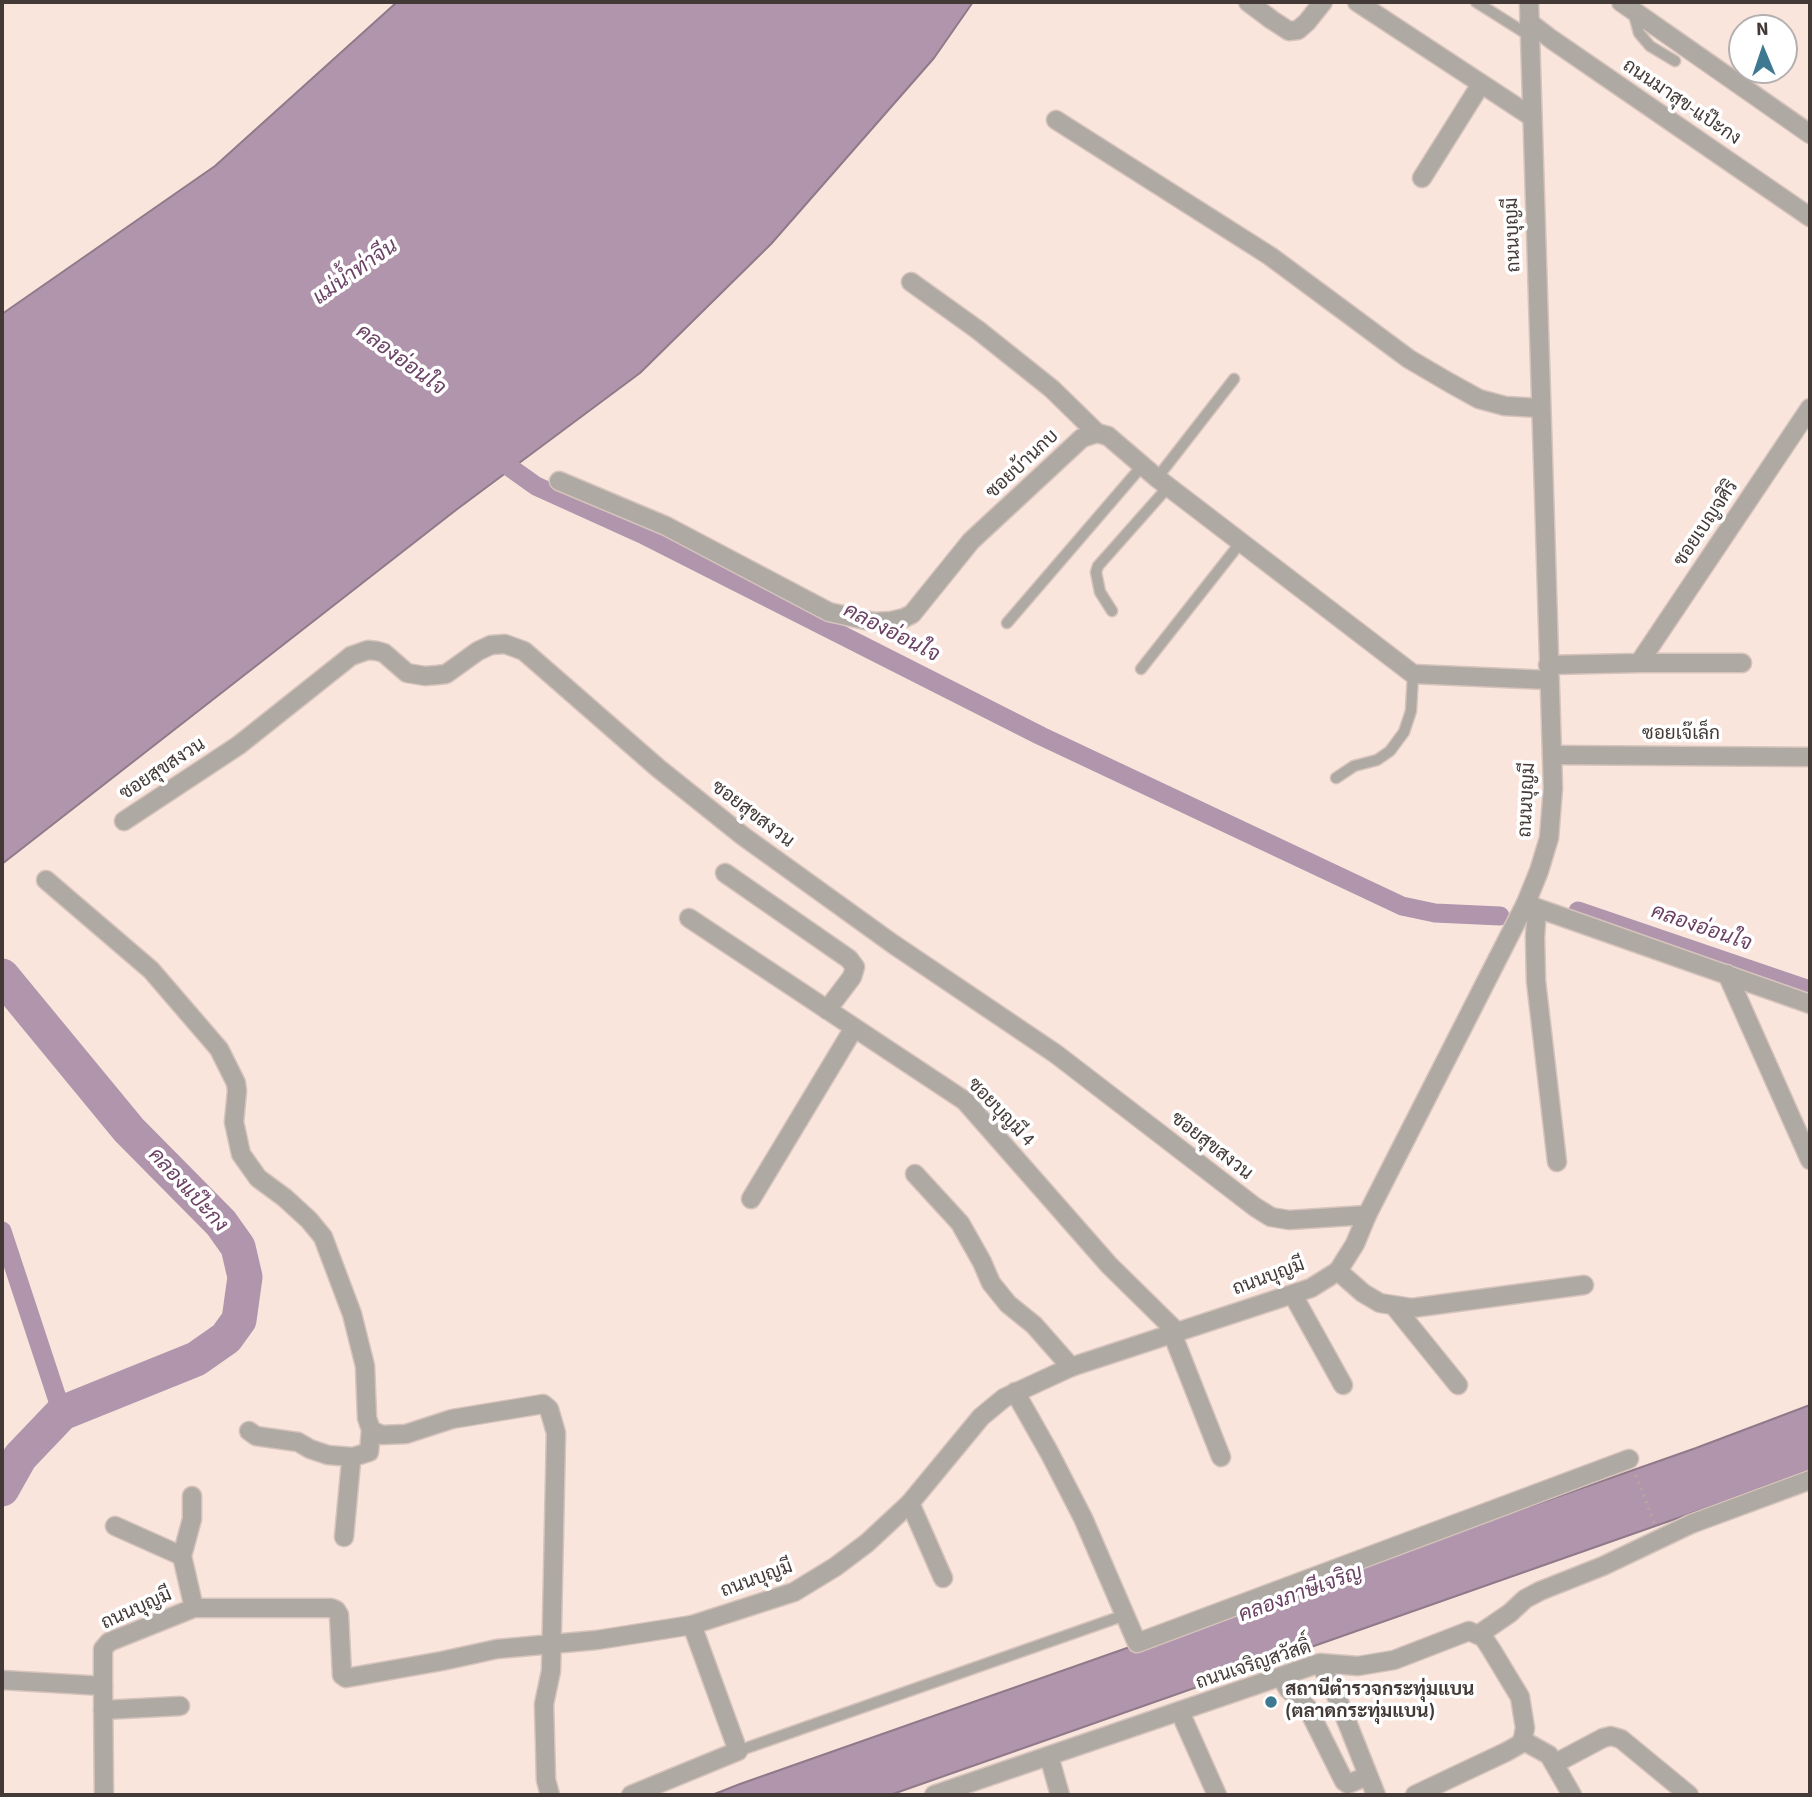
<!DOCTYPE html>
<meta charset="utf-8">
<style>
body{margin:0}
#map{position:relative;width:1812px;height:1797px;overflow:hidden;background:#fae5dd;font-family:"Source Sans 3",sans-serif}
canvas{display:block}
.frame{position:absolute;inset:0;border:4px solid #433a37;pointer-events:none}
.north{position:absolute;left:1728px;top:14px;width:70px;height:70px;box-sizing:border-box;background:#fff;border:2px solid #b4b0af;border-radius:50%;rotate:358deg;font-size:19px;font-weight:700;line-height:28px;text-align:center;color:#433a37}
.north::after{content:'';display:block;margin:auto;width:24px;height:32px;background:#3e7991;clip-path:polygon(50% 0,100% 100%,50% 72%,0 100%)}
</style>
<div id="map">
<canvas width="1812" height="1797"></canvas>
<div class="frame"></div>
<div class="north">N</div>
</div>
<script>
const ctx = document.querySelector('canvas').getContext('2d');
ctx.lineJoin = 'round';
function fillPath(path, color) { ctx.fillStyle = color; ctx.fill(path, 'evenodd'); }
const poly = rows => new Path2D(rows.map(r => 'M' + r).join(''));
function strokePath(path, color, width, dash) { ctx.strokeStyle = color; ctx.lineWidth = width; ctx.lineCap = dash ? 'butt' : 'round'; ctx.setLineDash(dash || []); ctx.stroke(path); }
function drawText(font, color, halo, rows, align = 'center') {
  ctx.font = font + ' "Source Sans 3",Sarabun,sans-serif'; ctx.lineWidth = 7; ctx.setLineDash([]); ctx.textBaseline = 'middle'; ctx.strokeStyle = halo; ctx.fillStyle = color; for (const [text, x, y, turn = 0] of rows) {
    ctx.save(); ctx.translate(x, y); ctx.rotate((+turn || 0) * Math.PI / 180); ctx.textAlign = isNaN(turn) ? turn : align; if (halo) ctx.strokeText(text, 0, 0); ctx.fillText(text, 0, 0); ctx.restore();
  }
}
const water = poly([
 [397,2,973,2,934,58,771,244,640,373,456,510,2,864,2,314,215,166,397,2],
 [1810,1405,1810,1470,1715,1505,890,1795,712,1795,740,1784,1696,1448,1810,1405]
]);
fillPath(water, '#b195ac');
strokePath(water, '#907a89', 2);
strokePath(poly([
 [491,454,536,486,642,534,1041,736,1402,906,1435,913,1500,916],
 [1578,911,1810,990],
 [2,1231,62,1413]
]), '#b195ac', 19);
strokePath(poly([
 [2,976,129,1130,221,1223,238,1247,245,1277,239,1320,226,1338,196,1359,62,1413,20,1457,2,1489]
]), '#b195ac', 35);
const service = poly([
 [1476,2,1530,36],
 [1633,11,1639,33,1650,46,1675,61],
 [1157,478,1234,379],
 [1112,611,1100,592,1096,572,1098,566,1168,487],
 [1007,623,1142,466],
 [1141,669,1241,542],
 [1336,778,1354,766,1377,760,1390,751,1404,732,1411,711,1413,674],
 [738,1751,1125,1615]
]);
const minor = poly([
 [1248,2,1272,20,1289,31,1298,30,1307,22,1323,2],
 [1357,2,1532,117],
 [1621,2,1810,134],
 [1529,22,1551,39,1810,217],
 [1056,120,1270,256,1409,359,1450,383,1479,399,1505,406,1540,408],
 [1422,178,1481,84],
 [911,282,978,330,1052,389,1097,433],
 [559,481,666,526,829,612,874,622,891,621,904,618,912,614,971,541,1082,438,1097,433,1108,436,1157,478,1413,674,1549,680],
 [1639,663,1810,408],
 [1548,665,1639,663,1742,663],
 [1552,755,1810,757],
 [124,821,239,745,351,656,368,650,377,651,384,653,407,673,425,676,437,675,446,674,478,651,491,645,505,644,524,651,658,768,743,836,893,944,1056,1054,1255,1207,1271,1217,1289,1220,1367,1215],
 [725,873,849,959,855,967,852,977,827,1010],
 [46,880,151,970,219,1049,236,1083,237,1091,234,1122,241,1154,258,1178,285,1198,309,1220,323,1237,352,1314,365,1366,367,1418,371,1430,382,1435,406,1434,452,1419,543,1404,549,1409,556,1433,551,1671,544,1704,546,1780,550,1795],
 [1526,903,1537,908,1810,1004],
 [1537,908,1535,937,1536,981,1557,1162],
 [689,918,965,1101,1109,1265,1177,1332],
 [1727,974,1810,1160],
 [915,1174,960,1223,982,1262,991,1283,1008,1304,1034,1325,1071,1367],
 [751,1199,854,1028],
 [1338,1271,1363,1293,1380,1303,1412,1308,1584,1285],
 [1293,1295,1343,1385],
 [1394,1306,1458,1385],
 [1172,1333,1221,1457],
 [1015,1392,1049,1452,1083,1518,1137,1643,1629,1459],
 [249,1431,256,1436,298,1442,310,1449,328,1455,353,1457],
 [192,1496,192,1519,182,1556,194,1608],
 [910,1503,943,1578],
 [115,1526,182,1556],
 [344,1537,351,1462,353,1457,369,1452,371,1430],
 [1320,1663,1339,1702,1376,1795],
 [1281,1677,1288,1689,1307,1707,1344,1781,1348,1784,1360,1779],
 [103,1686,103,1649,109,1642,194,1608,331,1608,336,1610,339,1615,342,1675,346,1678,442,1661,497,1649,597,1640,692,1625],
 [103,1710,180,1706],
 [1180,1712,1217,1795],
 [1522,1740,1549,1755,1572,1795],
 [1049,1756,1060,1795],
 [1554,1764,1603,1738,1611,1736,1621,1739,1689,1795],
 [934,1795,1320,1663,1358,1666,1394,1660,1469,1631,1478,1635,1510,1613,1525,1599,1540,1591,1603,1566,1691,1524,1810,1480],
 [1415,1795,1506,1752,1522,1743,1525,1728,1520,1697,1491,1649,1483,1637,1478,1635]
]);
const tertiary = poly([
 [2,1680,103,1686,104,1795],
 [631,1795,738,1751,692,1625,794,1592,835,1567,867,1543,910,1503,981,1417,1004,1398,1071,1367,1311,1288,1338,1271,1355,1244,1367,1215,1526,903,1539,871,1549,838,1553,788,1529,2]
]);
strokePath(service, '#d5c3bc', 13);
strokePath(minor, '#d5c3bc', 21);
strokePath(tertiary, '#d5c3bc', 21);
strokePath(poly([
 [1636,1475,1654,1523]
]), '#b7a6a0', 3.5, [2, 5]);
strokePath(service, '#aea9a2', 10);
strokePath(minor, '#aea9a2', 18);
strokePath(tertiary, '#aea9a2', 18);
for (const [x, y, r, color] of [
 [1271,1702,7,"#3e7991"]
]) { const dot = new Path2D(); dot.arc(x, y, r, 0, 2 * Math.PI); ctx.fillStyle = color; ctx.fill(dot); strokePath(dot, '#fff', 2.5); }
drawText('19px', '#433a37', '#fff', [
 ["ถนนมาสุข-แป๊ะกง",1681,103,34],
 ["ถนนบุญมี",1514,235,-92],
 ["ซอยบ้านกบ",1023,465,-43],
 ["ซอยเบญจศิริ",1707,524,-56],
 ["ซอยเจ๊เล็ก",1681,735],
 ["ซอยสุขสงวน",163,770,-33],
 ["ถนนบุญมี",1528,800,-87],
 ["ซอยสุขสงวน",752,815,37],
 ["ซอยบุญมี 4",1000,1113,46],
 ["ซอยสุขสงวน",1211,1147,38],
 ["ถนนบุญมี",1269,1278,-20],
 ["ถนนบุญมี",757,1580,-20],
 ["ถนนบุญมี",137,1610,-24],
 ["ถนนเจริญสวัสดิ์",1254,1666,-18]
]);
drawText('bold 19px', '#433a37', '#fff', [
 ["สถานีตำรวจกระทุ่มแบน",1285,1691],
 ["(ตลาดกระทุ่มแบน)",1285,1713]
], 'left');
drawText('italic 21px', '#6b4265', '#fff', [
 ["แม่น้ำท่าจีน",356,273,-35],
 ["คลองอ่อนใจ",400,361,36],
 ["คลองอ่อนใจ",891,634,27],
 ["คลองอ่อนใจ",1701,929,19],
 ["คลองแป๊ะกง",187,1191,47],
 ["คลองภาษีเจริญ",1301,1595,-20]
]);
</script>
